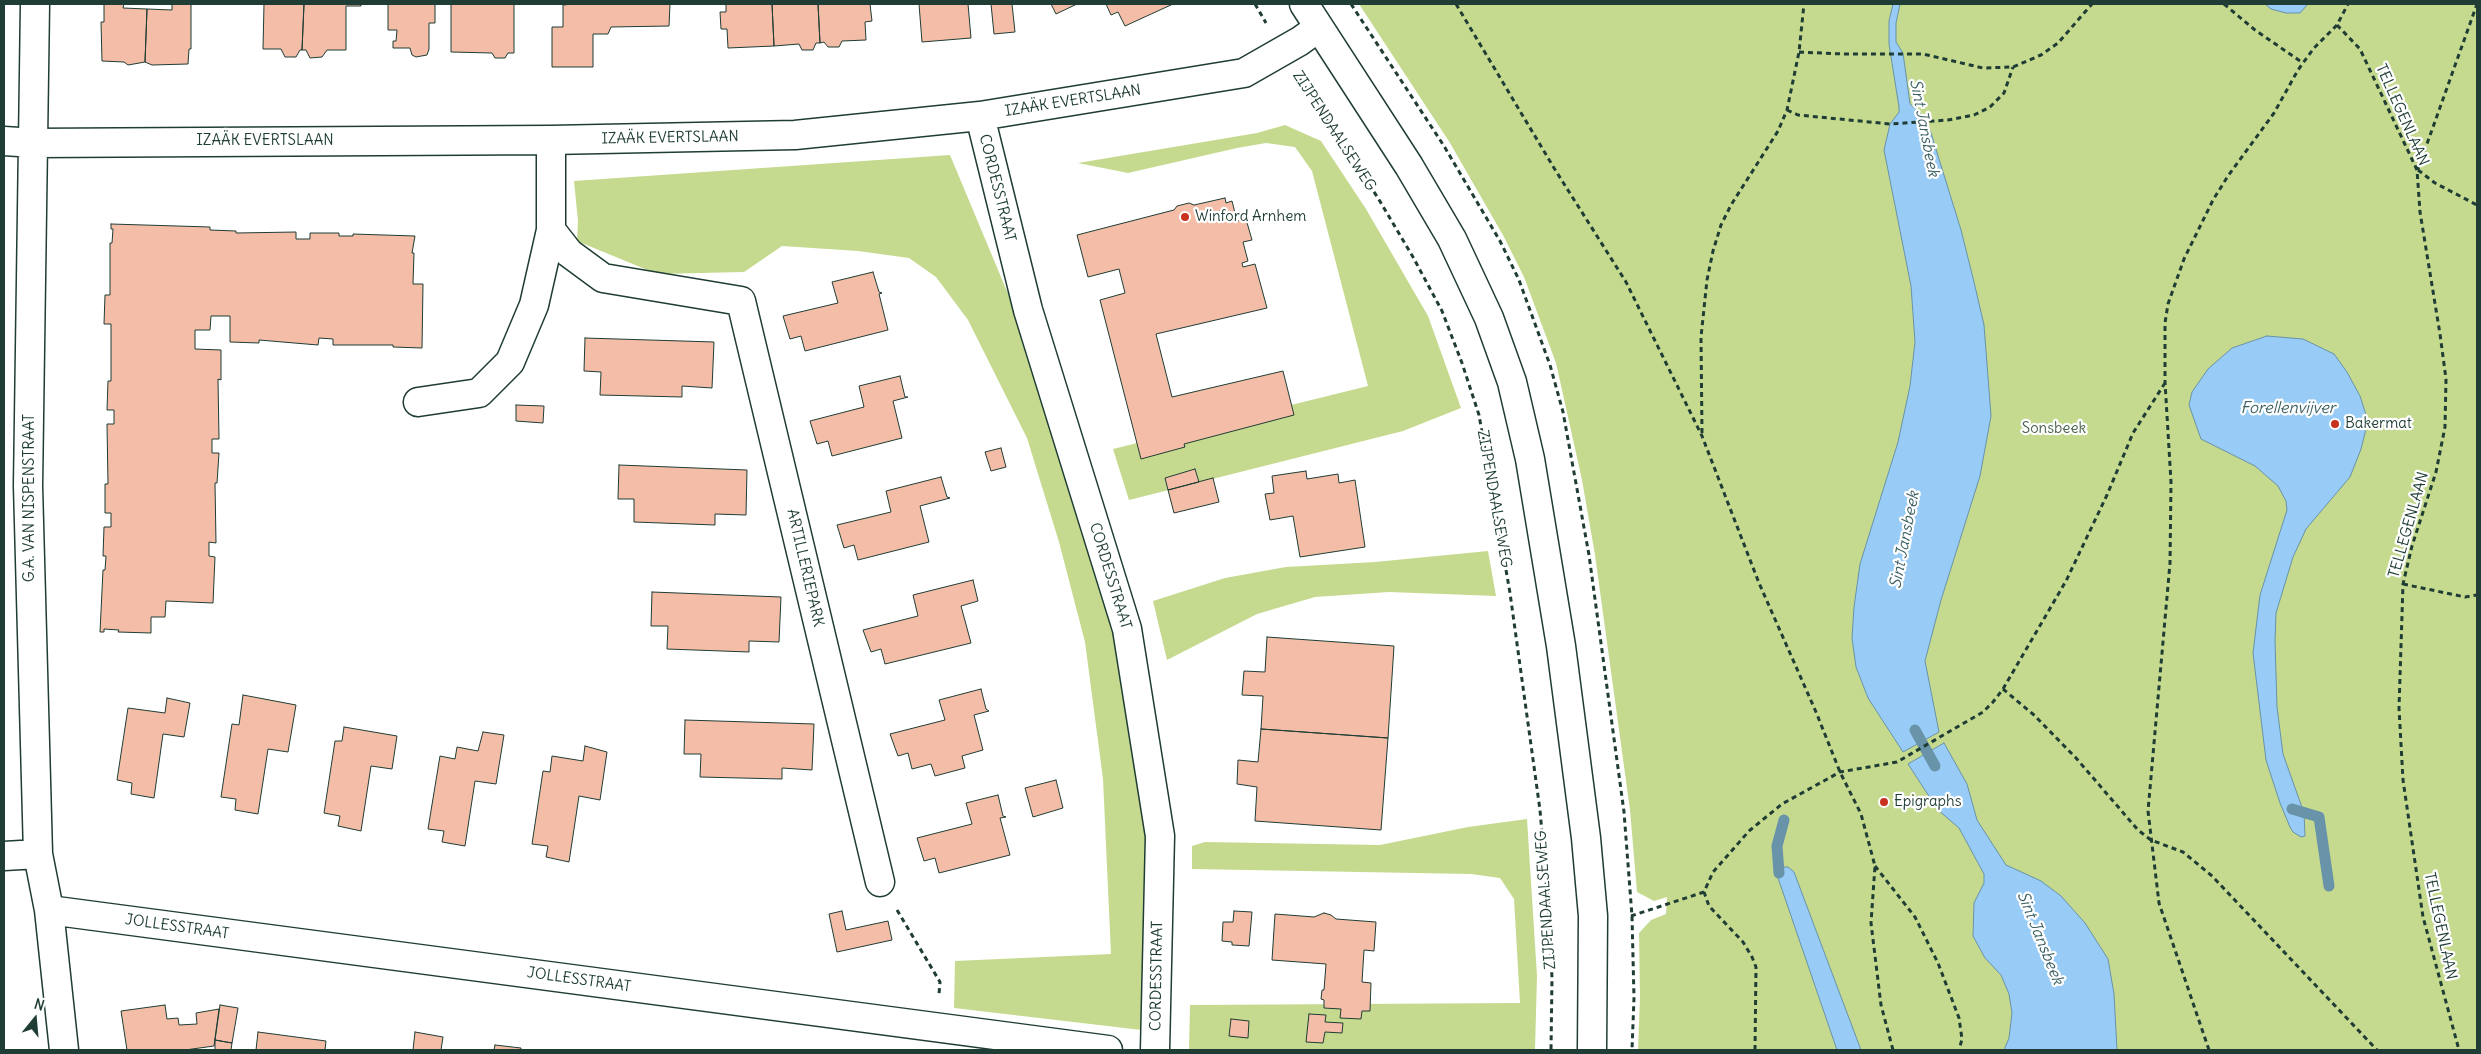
<!DOCTYPE html>
<meta charset="utf-8">
<style>
body{margin:0}
#map{position:relative;width:2481px;height:1054px;overflow:hidden;background:#fff;font-family:Delius,sans-serif}
canvas{display:block}
.frame{position:absolute;inset:0;border:5px solid #1f3d34;pointer-events:none}
.north{position:absolute;left:10px;top:994px;width:50px;height:50px;-webkit-text-stroke:4px #fff;paint-order:stroke;rotate:17deg;font-size:14px;font-weight:700;line-height:20px;text-align:center;color:#1f3d34}
.north::after{content:'';display:block;margin:auto;width:18px;height:22px;background:#1f3d34;clip-path:polygon(50% 0,100% 100%,50% 72%,0 100%)}
</style>
<div id="map">
<canvas width="2481" height="1054"></canvas>
<div class="frame"></div>
<div class="north">N</div>
</div>
<script>
const ctx = document.querySelector('canvas').getContext('2d');
ctx.lineJoin = 'round';
function fillPath(path, color) { ctx.fillStyle = color; ctx.fill(path, 'evenodd'); }
const poly = rows => new Path2D(rows.map(r => 'M' + r).join(''));
function strokePath(path, color, width, dash) { ctx.strokeStyle = color; ctx.lineWidth = width; ctx.lineCap = dash ? 'butt' : 'round'; ctx.setLineDash(dash || []); ctx.stroke(path); }
function drawText(font, color, halo, rows, align = 'center') {
  ctx.font = font + ' Delius,sans-serif'; ctx.lineWidth = 4.5; ctx.setLineDash([]); ctx.textBaseline = 'middle'; ctx.strokeStyle = halo; ctx.fillStyle = color; for (const [text, x, y, turn = 0] of rows) {
    ctx.save(); ctx.translate(x, y); ctx.rotate((+turn || 0) * Math.PI / 180); ctx.textAlign = isNaN(turn) ? turn : align; if (halo) ctx.strokeText(text, 0, 0); ctx.fillText(text, 0, 0); ctx.restore();
  }
}
fillPath(poly([
 [1359,4,2477,4,2477,1050,1638,1050,1640,997,1639,933,1651,920,1666,914,1667,897,1654,901,1637,892,1630,810,1595,555,1582,480,1556,363,1524,277,1504,237,1450,143],
 [1285,125,1321,141,1366,209,1428,316,1461,408,1403,431,1129,500,1113,449,1368,386,1312,171,1295,147,1266,143,1237,148,1128,173,1078,163,1257,133],
 [950,155,1029,344,1093,509,1151,796,1150,1031,954,1008,955,961,1111,954,1103,779,1085,642,1059,542,1027,438,968,320,936,277,909,258,858,251,782,246,744,272,657,274,577,241,578,221,574,181],
 [1488,551,1496,596,1389,592,1315,597,1257,614,1167,660,1153,601,1225,578,1286,567,1375,562],
 [1527,819,1537,976,1535,1049,1189,1049,1190,1005,1520,1003,1514,899,1500,878,1471,874,1192,869,1192,846,1205,842,1380,845,1468,827]
]), '#c6da8f');
const water = poly([
 [1893,4,1900,4,1896,23,1896,42,1903,53,1910,104,1921,114,1931,133,1961,230,1974,282,1984,325,1991,416,1980,476,1941,600,1925,661,1939,732,1903,752,1868,698,1856,667,1852,638,1854,607,1860,564,1898,442,1910,386,1915,342,1911,286,1884,150,1890,124,1899,112,1899,107,1889,44,1889,21,1893,4],
 [2265,4,2308,4,2300,13,2286,13,2271,9,2265,4],
 [2267,336,2303,339,2334,354,2347,372,2360,396,2368,421,2361,449,2350,477,2306,529,2293,557,2276,613,2275,641,2277,707,2283,754,2304,813,2305,836,2301,837,2293,832,2290,827,2280,803,2266,760,2253,653,2260,595,2287,510,2286,501,2278,486,2255,466,2201,439,2189,405,2192,392,2208,369,2232,348,2267,336],
 [1944,743,1967,784,1977,820,2006,865,2041,881,2061,896,2085,923,2108,959,2114,994,2117,1050,2004,1050,2009,1038,2012,1013,2009,994,2001,975,1985,958,1973,936,1974,903,1984,883,1984,874,1959,828,1938,810,1908,764,1944,743],
 [1783,867,1788,867,1794,872,1861,1050,1837,1050,1777,875,1783,867]
]);
fillPath(water, '#98ccf6');
strokePath(water, '#6893a8', 1);
strokePath(poly([
 [1915,730,1935,766],
 [2292,809,2319,817,2329,886],
 [1779,873,1777,846,1784,820]
]), '#6893a8', 11);
const building = poly([
 [104,4,124,4,123,8,147,9,145,62,128,65,124,62,102,61,101,22,104,22,104,4],
 [172,4,191,4,191,49,189,49,188,64,152,65,145,62,147,9,172,10,172,4],
 [264,4,304,4,302,50,300,50,296,57,285,57,281,49,263,49,264,4],
 [304,4,361,4,361,6,346,6,346,50,327,50,322,57,310,58,306,50,302,50,304,4],
 [388,4,435,4,435,23,429,23,429,49,427,55,416,57,412,55,410,48,393,48,393,41,396,41,397,30,388,30,388,4],
 [451,4,514,4,514,53,508,53,505,58,495,58,492,53,451,52,451,4],
 [573,4,670,4,669,26,611,27,608,34,593,34,593,67,552,67,552,27,563,27,563,5,573,4],
 [726,4,772,4,774,46,728,48,727,29,721,29,720,12,726,12,726,4],
 [772,4,818,4,820,43,816,43,813,50,802,50,799,44,774,46,772,4],
 [818,4,870,4,872,21,865,22,866,40,842,41,839,47,828,47,824,42,820,43,818,4],
 [919,4,968,4,971,38,922,42,919,4],
 [991,4,1012,4,1015,32,994,34,991,4],
 [1051,4,1077,4,1056,14,1051,4],
 [1106,4,1173,4,1125,26,1118,12,1111,15,1106,4],
 [1225,198,1226,203,1232,201,1237,221,1246,219,1252,240,1243,242,1248,261,1242,263,1243,267,1255,264,1267,308,1156,334,1172,397,1283,371,1294,415,1184,444,1185,447,1141,459,1100,300,1125,293,1119,269,1088,277,1077,235,1174,210,1177,206,1189,203,1194,205,1225,198],
 [111,224,210,227,210,230,236,231,236,233,296,232,296,239,310,239,310,233,339,233,339,236,353,236,353,234,415,236,412,253,414,253,413,284,423,284,422,348,393,347,393,345,333,345,333,339,319,338,318,345,259,340,259,343,230,342,230,316,211,316,210,330,195,330,195,349,221,350,221,380,218,379,219,439,212,439,212,453,219,453,217,483,215,483,216,543,209,542,209,556,215,557,213,603,166,601,165,617,151,617,151,633,118,632,119,630,104,629,104,632,100,632,103,570,105,570,106,556,103,556,104,527,111,527,111,513,105,513,105,484,108,484,107,424,114,424,114,410,107,410,108,381,111,381,111,324,104,324,105,295,110,295,110,243,112,243,113,229,111,229,111,224],
 [873,272,879,292,882,293,879,294,888,330,805,351,801,336,790,339,783,316,838,303,832,282,873,272],
 [585,338,714,342,712,388,682,386,682,397,600,395,601,372,584,371,585,338],
 [900,376,905,397,908,397,893,401,902,438,832,456,828,441,817,444,810,421,864,407,859,386,900,376],
 [516,405,544,406,543,423,516,421,516,405],
 [1001,448,1006,467,991,471,985,452,1001,448],
 [619,465,747,470,746,515,715,514,715,525,634,522,634,499,618,499,619,465],
 [1195,469,1199,482,1168,490,1165,478,1195,469],
 [1306,471,1307,479,1338,474,1339,483,1355,480,1365,547,1300,557,1293,516,1270,520,1265,494,1274,493,1272,476,1306,471],
 [941,477,947,497,950,498,920,506,929,542,858,560,854,545,844,548,837,525,891,512,886,491,941,477],
 [1213,478,1219,502,1174,513,1168,490,1213,478],
 [973,580,978,601,961,606,971,643,885,664,881,649,871,652,863,630,918,616,913,595,973,580],
 [652,592,781,597,779,642,749,641,749,652,667,649,668,626,651,626,652,592],
 [1267,637,1394,646,1388,738,1261,729,1263,696,1242,695,1244,671,1265,672,1267,637],
 [981,689,986,709,989,711,974,715,983,750,962,756,965,768,935,776,931,764,912,769,908,753,898,756,890,734,945,720,939,700,981,689],
 [243,695,296,705,288,752,268,749,258,814,235,810,236,799,221,797,232,724,239,725,243,695],
 [167,698,190,703,184,737,163,734,154,798,131,794,132,783,117,780,128,708,165,713,167,698],
 [685,720,814,724,812,770,782,768,782,779,700,777,701,754,684,754,685,720],
 [344,727,397,736,392,769,371,766,361,831,338,826,340,816,324,813,335,741,342,741,344,727],
 [1261,729,1388,738,1381,830,1255,821,1257,787,1237,784,1238,760,1258,762,1261,729],
 [483,732,504,735,496,784,475,781,465,846,442,842,444,831,428,829,440,756,455,759,457,747,478,751,483,732],
 [585,746,607,752,600,800,579,796,569,862,546,857,548,846,532,844,543,771,550,772,552,756,583,761,585,746],
 [1056,780,1063,808,1033,817,1025,788,1056,780],
 [998,795,1003,816,1006,817,1000,818,1010,855,939,873,935,858,924,861,917,838,972,824,966,803,998,795],
 [842,911,846,930,888,921,892,940,837,952,829,914,842,911],
 [1234,911,1252,912,1249,946,1232,945,1232,942,1222,941,1223,922,1233,922,1234,911],
 [1324,913,1331,915,1336,919,1376,922,1374,951,1364,950,1362,982,1371,983,1370,1011,1362,1011,1361,1019,1340,1018,1341,1009,1324,1008,1324,1000,1321,999,1322,990,1324,990,1326,964,1272,960,1275,914,1314,917,1324,913],
 [165,1005,167,1019,178,1018,179,1025,197,1024,196,1013,219,1009,214,1046,185,1050,127,1050,121,1011,165,1005],
 [220,1005,238,1008,232,1043,215,1040,220,1005],
 [1309,1014,1326,1015,1325,1022,1343,1023,1342,1033,1325,1032,1323,1043,1306,1042,1309,1014],
 [1231,1019,1249,1021,1248,1038,1229,1036,1231,1019],
 [258,1032,326,1041,325,1050,256,1050,258,1032],
 [415,1032,443,1037,441,1050,413,1050,415,1032],
 [215,1040,232,1043,231,1050,215,1050,215,1040],
 [495,1045,521,1048,521,1050,494,1050,495,1045]
]);
fillPath(building, '#f3bda7');
strokePath(building, '#1f3d34', 1);
const minor = poly([
 [35,4,28,486,38,854,49,910,64,1050],
 [980,116,1028,310,1127,629,1160,836,1155,1050],
 [551,140,551,230,569,253,603,278,741,301,880,882],
 [4,141,34,143,551,140,795,135,980,116,1244,73,1300,41,1318,28],
 [418,402,479,393,510,362,534,305,551,230],
 [4,856,38,854],
 [49,910,1108,1050]
]);
const secondary = poly([
 [1304,4,1409,166,1452,239,1489,318,1512,382,1530,459,1561,646,1586,838,1593,916,1592,1050]
]);
strokePath(minor, '#1f3d34', 31);
strokePath(secondary, '#1f3d34', 31);
strokePath(poly([
 [1255,4,1266,23],
 [1351,4,1444,146,1500,241,1519,280,1550,365,1563,412,1589,555,1624,812,1632,916,1634,998,1632,1050],
 [1456,4,1554,168,1626,282,1665,361,1702,436,1759,583,1816,712,1840,772,1861,814,1875,866,1871,923,1881,1005,1893,1050],
 [2224,4,2255,30,2303,63],
 [2337,25,2360,49,2417,170,2420,212,2440,334,2446,379,2445,427,2436,472,2412,546,2403,584,2399,708,2403,780,2423,917,2459,1050],
 [1799,52,1843,54,1923,54,1983,68,2013,67,2041,55,2058,43,2092,4],
 [1300,79,1378,198,1413,257,1442,311,1462,363,1479,415,1510,593,1540,810,1549,915,1552,978,1551,1050],
 [1787,110,1798,115,1890,124,1948,120,1974,115,1990,107,2004,93,2013,67],
 [2418,169,2477,4],
 [2418,170,2435,183,2477,205],
 [1702,433,1701,337,1707,280,1713,251,1721,225,1731,205,1778,131,1787,110,1799,52,1804,4],
 [2403,584,2465,597,2477,595],
 [2003,689,2034,715,2076,758,2138,830,2151,840,2183,852,2212,876,2377,1050],
 [1875,866,1915,917,1938,963,1959,1018,1962,1039,1959,1050],
 [897,910,940,982,939,994],
 [1631,916,1704,892],
 [1755,1050,1756,967,1752,957,1743,942,1709,906,1704,892,1713,872,1749,831,1782,804,1840,772,1897,762,1983,712,1993,702,2003,689,2066,581,2107,495,2133,433,2165,383],
 [2209,1050,2159,903,2148,811,2170,563,2171,482,2165,382,2165,323,2168,304,2184,259,2213,200,2228,176,2274,113,2298,70,2314,48,2337,25,2348,4]
]), '#1f3d34', 3, [5, 4]);
strokePath(minor, '#fff', 28);
strokePath(secondary, '#fff', 28);
for (const [x, y, r, color] of [
 [1185,217,5,"#c8321e"],
 [2335,424,5,"#c8321e"],
 [1884,802,5,"#c8321e"]
]) { const dot = new Path2D(); dot.arc(x, y, r, 0, 2 * Math.PI); ctx.fillStyle = color; ctx.fill(dot); strokePath(dot, '#fff', 2); }
drawText('15px', '#1f3d34', '#fff', [
 ["IZAÄK EVERTSLAAN",1073,101,-9],
 ["TELLEGENLAAN",2402,115,66],
 ["ZIJPENDAALSEWEG",1334,131,57],
 ["IZAÄK EVERTSLAAN",670,138,-1],
 ["IZAÄK EVERTSLAAN",265,141],
 ["CORDESSTRAAT",997,188,76],
 ["G.A. VAN NISPENSTRAAT",30,498,-90],
 ["ZIJPENDAALSEWEG",1494,499,80],
 ["TELLEGENLAAN",2409,525,-74],
 ["ARTILLERIEPARK",805,568,77],
 ["CORDESSTRAAT",1110,576,73],
 ["ZIJPENDAALSEWEG",1546,900,-94],
 ["TELLEGENLAAN",2440,926,78],
 ["JOLLESSTRAAT",177,927,8],
 ["CORDESSTRAAT",1157,976,-89],
 ["JOLLESSTRAAT",579,980,8]
]);
drawText('15px', '#1f3d34', '#fff', [
 ["Winford Arnhem",1195,217],
 ["Bakermat",2345,424],
 ["Epigraphs",1894,802]
], 'left');
drawText('15px', '#49644b', '#fff', [
 ["Sonsbeek",2054,429]
]);
drawText('italic 16px', '#3d6164', '#fff', [
 ["Sint Jansbeek",1924,128,79],
 ["Forellenvijver",2288,408],
 ["Sint Jansbeek",1905,540,-79],
 ["Sint Jansbeek",2040,938,68]
]);
</script>
